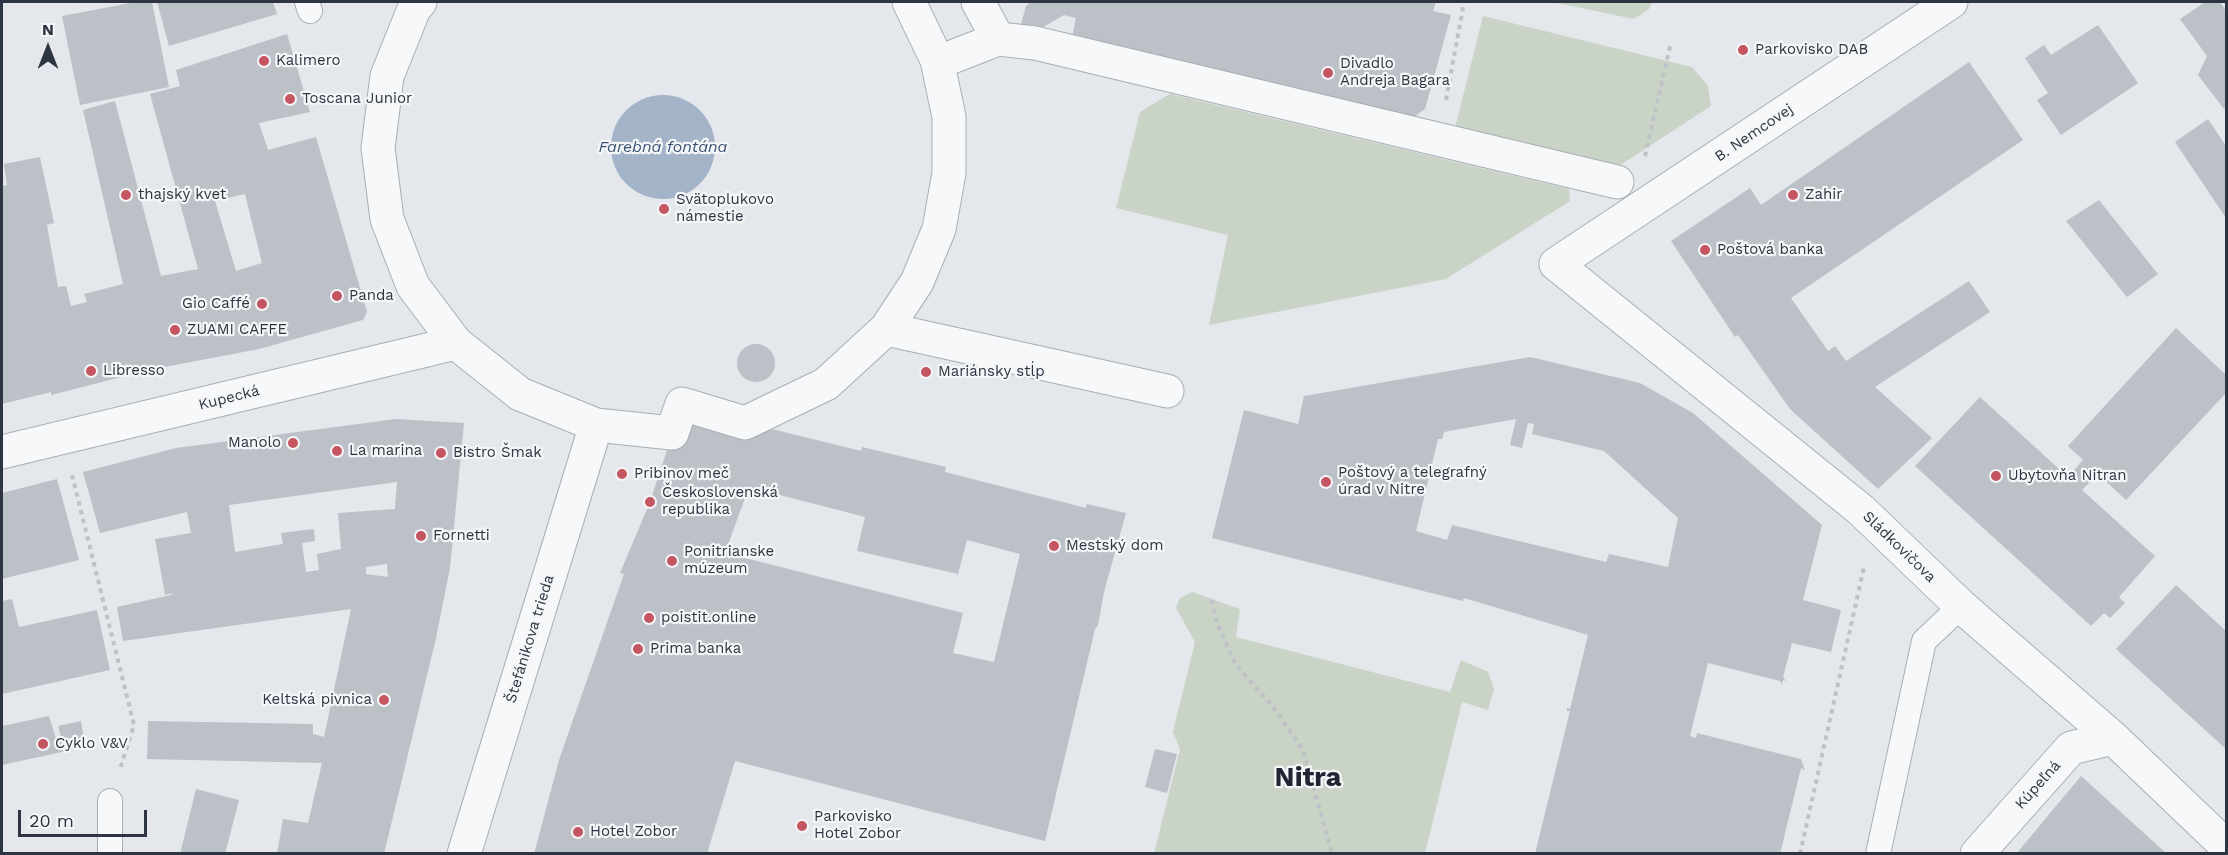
<!DOCTYPE html>
<meta charset="utf-8">
<style>
body{margin:0}
#map{position:relative;width:2228px;height:855px;overflow:hidden;background:#e4e7eb;font-family:"Work Sans",sans-serif}
canvas{display:block}
.frame{position:absolute;inset:0;border:3px solid #2d3442;pointer-events:none}
.north{position:absolute;left:18px;top:18px;width:60px;height:60px;-webkit-text-stroke:4px #f4f6f8;paint-order:stroke;rotate:0deg;font-size:16px;font-weight:700;line-height:24px;text-align:center;color:#2d3442}
.north::after{content:'';display:block;margin:auto;width:21px;height:27px;background:#2d3442;clip-path:polygon(50% 0,100% 100%,50% 72%,0 100%)}
.scale{position:absolute;left:18px;top:810px;width:129px;height:27px;box-sizing:border-box;border:3px solid #2d3442;border-top:0;padding-left:8px;font-size:18px;line-height:21px;white-space:nowrap;color:#2d3442;-webkit-text-stroke:4px #f4f6f8;paint-order:stroke}
</style>
<div id="map">
<canvas width="2228" height="855"></canvas>
<div class="frame"></div>
<div class="north">N</div>
<div class="scale">20 m</div>
</div>
<script>
const ctx = document.querySelector('canvas').getContext('2d');
ctx.lineJoin = 'round';
function fillPath(path, color) { ctx.fillStyle = color; ctx.fill(path, 'evenodd'); }
const poly = rows => new Path2D(rows.map(r => 'M' + r).join(''));
function strokePath(path, color, width, dash) { ctx.strokeStyle = color; ctx.lineWidth = width; ctx.lineCap = dash ? 'butt' : 'round'; ctx.setLineDash(dash || []); ctx.stroke(path); }
function drawText(font, color, halo, rows, align = 'center') {
  ctx.font = font + ' "Work Sans",sans-serif'; ctx.lineWidth = 4.5; ctx.setLineDash([]); ctx.textBaseline = 'middle'; ctx.strokeStyle = halo; ctx.fillStyle = color; for (const [text, x, y, turn = 0] of rows) {
    ctx.save(); ctx.translate(x, y); ctx.rotate((+turn || 0) * Math.PI / 180); ctx.textAlign = isNaN(turn) ? turn : align; if (halo) ctx.strokeText(text, 0, 0); ctx.fillText(text, 0, 0); ctx.restore();
  }
}
fillPath(poly([
 [1552,2,1652,2,1649,9,1634,19],
 [1483,16,1692,67,1708,86,1711,106,1619,166,1454,132],
 [1170,94,1569,189,1570,201,1446,279,1209,325,1228,235,1116,208,1140,112],
 [1192,592,1240,609,1236,637,1450,692,1461,660,1488,672,1494,689,1488,710,1462,702,1425,853,1154,853,1180,749,1173,732,1195,642,1176,608,1180,598]
]), '#c9d4c6');
fillPath(poly([
 '611 147a52 52 0 1 1 104 0a52 52 0 1 1-104 0Z'
]), '#a3b3c8');
fillPath(poly([
 [136,2,152,2,169,87,80,105,62,16],
 [157,2,273,2,277,14,169,46],
 [1031,2,1436,2,1433,11,1451,15,1425,109,1414,117,1072,37,1076,18,1064,15,1026,37,1020,28,1026,6],
 [2205,2,2220,2,2226,11,2226,107,2224,109,2198,75,2207,56,2180,19],
 [2098,25,2138,83,2061,135,2037,100,2048,93,2025,58,2044,45,2051,55],
 [287,34,310,112,259,123,268,150,316,137,367,312,363,320,259,349,149,370,51,395,51,392,2,404,2,186,7,185,4,164,40,157,54,223,47,225,58,287,66,286,71,306,87,302,84,294,123,284,83,110,115,101,161,276,198,269,150,94,180,86,176,70],
 [245,194,262,263,236,271,215,201],
 [1969,62,2023,140,1791,298,1828,351,1835,346,1846,361,1969,281,1990,312,1875,387,1932,438,1878,489,1790,409,1738,335,1735,337,1671,241,1750,188,1761,205],
 [2208,119,2226,146,2226,218,2175,142],
 [2099,200,2158,274,2127,297,2066,221],
 [2176,328,2226,375,2226,393,2126,500,2098,474,2082,490,2155,556,2119,597,2125,603,2110,618,2104,613,2091,626,1915,466,1980,397,2068,477,2083,460,2068,446],
 '737 363a19 19 0 1 1 38 0a19 19 0 1 1-38 0Z',
 [1530,357,1640,383,1693,413,1822,525,1803,600,1841,610,1831,652,1792,643,1783,677,1786,681,1783,680,1782,685,1780,681,1708,663,1690,736,1696,738,1697,733,1801,759,1805,770,1801,768,1780,854,1535,854,1570,711,1567,711,1567,708,1570,709,1588,635,1464,598,1463,601,1212,538,1244,410,1298,424,1304,396],
 [1516,419,1510,445,1522,448,1528,423,1534,424,1532,434,1604,451,1678,518,1668,567,1609,554,1606,562,1452,525,1447,540,1416,531,1438,439,1442,439,1444,432],
 [682,404,719,416,861,451,862,447,946,467,945,472,1086,508,1087,504,1126,513,1104,592,1098,625,1095,629,1045,841,735,761,707,854,534,854,559,760,624,574,620,573,650,502],
 [749,487,865,517,857,551,958,574,967,540,1020,554,994,662,953,653,963,613,725,553],
 [396,419,464,423,450,568,436,638,384,854,277,854,283,819,308,823,322,763,147,759,148,721,313,724,313,734,324,737,351,609,123,641,117,607,171,595,173,593,165,595,155,539,191,533,187,512,100,533,83,472,176,448],
 [397,482,395,509,338,513,341,549,317,554,319,570,306,572,302,543,315,541,314,529,281,533,283,544,235,552,229,505],
 [387,564,388,577,366,574,366,567],
 [57,479,79,560,2,579,2,493],
 [2176,585,2226,631,2226,749,2116,649],
 [12,599,19,627,97,610,110,670,2,694,2,601],
 [49,716,57,742,62,741,58,726,81,721,85,747,2,765,2,726],
 [1155,749,1177,754,1167,793,1145,787],
 [2081,776,2167,854,2016,854],
 [196,789,239,800,225,854,180,854]
]), '#bcc0c7');
const lane = poly([
 [307,2,310,11],
 [110,801,110,854],
 [1878,854,1924,641,1961,606]
]);
const street = poly([
 [420,2,414,9,387,76,378,148,387,219,413,286,456,343,520,394,596,425,672,433,682,404,745,423,826,384,886,329,917,282,939,229,949,173,949,117,937,60,909,2],
 [978,2,998,39,1035,43,1617,182],
 [1951,2,1556,264,1861,510,1961,606,2113,738,2226,846],
 [947,59,998,39],
 [886,329,1167,391],
 [2,452,456,343],
 [464,854,596,425],
 [1977,854,2071,748,2113,738]
]);
strokePath(lane, '#a9aeb5', 26);
strokePath(street, '#a9aeb5', 35);
strokePath(poly([
 [1446,100,1464,2],
 [1645,156,1671,42],
 [72,475,134,725,120,769],
 [1212,600,1217,623,1236,665,1274,708,1303,750,1332,854],
 [1800,854,1864,567]
]), '#bec1c6', 4, [4.5, 4.5]);
strokePath(lane, '#f7f8f9', 24);
strokePath(street, '#f7f8f9', 33);
for (const [x, y, r, color] of [
 [1743,50,6,"#c45561"],
 [264,61,6,"#c45561"],
 [1328,73,6,"#c45561"],
 [290,99,6,"#c45561"],
 [126,195,6,"#c45561"],
 [1793,195,6,"#c45561"],
 [664,209,6,"#c45561"],
 [1705,250,6,"#c45561"],
 [337,296,6,"#c45561"],
 [262,304,6,"#c45561"],
 [175,330,6,"#c45561"],
 [91,371,6,"#c45561"],
 [926,372,6,"#c45561"],
 [293,443,6,"#c45561"],
 [337,451,6,"#c45561"],
 [441,453,6,"#c45561"],
 [622,474,6,"#c45561"],
 [1996,476,6,"#c45561"],
 [1326,482,6,"#c45561"],
 [650,502,6,"#c45561"],
 [421,536,6,"#c45561"],
 [1054,546,6,"#c45561"],
 [672,561,6,"#c45561"],
 [649,618,6,"#c45561"],
 [638,649,6,"#c45561"],
 [384,700,6,"#c45561"],
 [43,744,6,"#c45561"],
 [802,826,6,"#c45561"],
 [578,832,6,"#c45561"]
]) { const dot = new Path2D(); dot.arc(x, y, r, 0, 2 * Math.PI); ctx.fillStyle = color; ctx.fill(dot); strokePath(dot, '#f4f6f8', 2); }
drawText('15px', '#2d3442', '#f4f6f8', [
 ["Parkovisko DAB",1755,50],
 ["Kalimero",276,61],
 ["Divadlo",1340,64],
 ["Andreja Bagara",1340,81],
 ["Toscana Junior",302,99],
 ["thajský kvet",138,195],
 ["Zahir",1805,195],
 ["Svätoplukovo",676,200],
 ["námestie",676,217],
 ["Poštová banka",1717,250],
 ["Panda",349,296],
 ["Gio Caffé",250,304,"right"],
 ["ZUAMI CAFFE",187,330],
 ["Libresso",103,371],
 ["Mariánsky stĺp",938,372],
 ["Manolo",281,443,"right"],
 ["La marina",349,451],
 ["Bistro Šmak",453,453],
 ["Poštový a telegrafný",1338,473],
 ["úrad v Nitre",1338,490],
 ["Pribinov meč",634,474],
 ["Ubytovňa Nitran",2008,476],
 ["Československá",662,493],
 ["republika",662,510],
 ["Fornetti",433,536],
 ["Mestský dom",1066,546],
 ["Ponitrianske",684,552],
 ["múzeum",684,569],
 ["poistit.online",661,618],
 ["Prima banka",650,649],
 ["Keltská pivnica",372,700,"right"],
 ["Cyklo V&V",55,744],
 ["Parkovisko",814,817],
 ["Hotel Zobor",814,834],
 ["Hotel Zobor",590,832]
], 'left');
drawText('15px', '#2d3442', '#f4f6f8', [
 ["B. Nemcovej",1754,133,-34],
 ["Kupecká",229,398,-14],
 ["Sládkovičova",1899,547,44],
 ["Štefánikova trieda",530,639,-73],
 ["Kúpeľná",2038,785,-48]
]);
drawText('italic 16px', '#3a5173', '#f4f6f8', [
 ["Farebná fontána",663,147]
]);
drawText('bold 27px', '#1f2533', '#f4f6f8', [
 ["Nitra",1308,778]
]);
</script>
